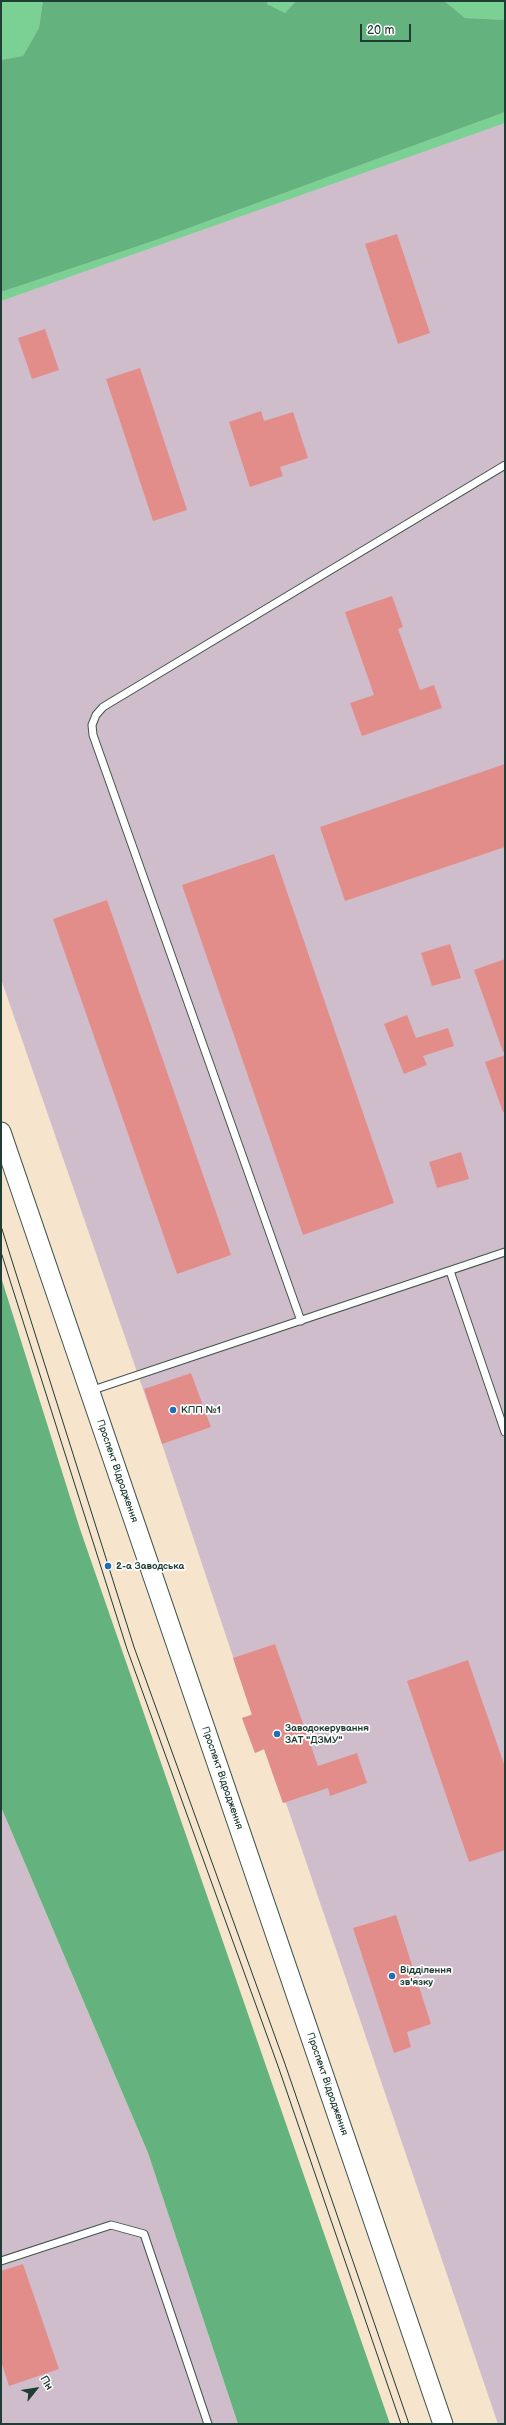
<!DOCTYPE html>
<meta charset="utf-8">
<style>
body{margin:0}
#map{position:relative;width:506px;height:2425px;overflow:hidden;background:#f6e4cd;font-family:"Balsamiq Sans",sans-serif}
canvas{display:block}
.frame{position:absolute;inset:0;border:2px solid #1f3d34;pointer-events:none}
.north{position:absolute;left:16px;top:2369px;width:40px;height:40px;-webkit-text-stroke:3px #fff;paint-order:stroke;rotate:60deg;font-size:11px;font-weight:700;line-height:16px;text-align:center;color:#1f3d34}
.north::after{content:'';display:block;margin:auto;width:14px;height:18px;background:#1f3d34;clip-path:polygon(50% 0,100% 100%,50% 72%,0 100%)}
.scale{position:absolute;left:360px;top:24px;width:51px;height:18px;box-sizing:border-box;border:2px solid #1f3d34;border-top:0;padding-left:5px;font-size:12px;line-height:14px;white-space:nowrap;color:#1f3d34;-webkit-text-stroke:3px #fff;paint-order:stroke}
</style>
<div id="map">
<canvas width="506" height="2425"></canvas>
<div class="frame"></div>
<div class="north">Пн</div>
<div class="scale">20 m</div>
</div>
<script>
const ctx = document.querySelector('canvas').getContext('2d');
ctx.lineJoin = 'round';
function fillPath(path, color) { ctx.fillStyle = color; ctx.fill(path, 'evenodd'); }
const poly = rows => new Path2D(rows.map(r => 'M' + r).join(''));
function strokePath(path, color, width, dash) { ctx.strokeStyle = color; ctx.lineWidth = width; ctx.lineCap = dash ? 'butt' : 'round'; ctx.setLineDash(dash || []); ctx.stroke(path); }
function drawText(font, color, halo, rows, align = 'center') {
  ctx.font = font + ' "Balsamiq Sans",sans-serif'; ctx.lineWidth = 3.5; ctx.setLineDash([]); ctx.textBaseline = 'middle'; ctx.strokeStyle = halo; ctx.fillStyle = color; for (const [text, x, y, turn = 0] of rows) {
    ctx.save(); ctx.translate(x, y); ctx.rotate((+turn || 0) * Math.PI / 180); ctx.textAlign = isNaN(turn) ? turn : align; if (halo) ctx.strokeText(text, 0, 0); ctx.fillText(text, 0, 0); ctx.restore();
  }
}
fillPath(poly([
 [1,1,505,1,505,2424,498,2424,286,1803,283,1803,264,1749,255,1753,242,1718,252,1714,162,1444,1,979],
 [1,1807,148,2153,238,2424,1,2424]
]), '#d0bdcc');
fillPath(poly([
 [1,1,43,1,39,28,23,56,1,60],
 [267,1,296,1,285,13,266,4],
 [444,1,505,1,505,20,465,18],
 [505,112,505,123,1,301,1,292,156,240]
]), '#7bd194');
fillPath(poly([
 [43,1,267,1,267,4,285,13,296,1,444,1,465,18,505,20,505,112,156,240,1,292,1,60,23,56,39,28],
 [1,1277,80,1529,390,2424,238,2424,148,2153,1,1807]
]), '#64b37e');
fillPath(poly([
 [397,234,430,333,398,344,365,244],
 [45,329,59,370,32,379,18,338],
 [140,368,187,510,153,521,106,379],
 [261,411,264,421,293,412,308,458,280,467,283,476,250,487,229,422],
 [392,596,403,627,398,629,420,690,434,685,442,708,362,736,350,703,374,695,345,612],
 [505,764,505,847,345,901,320,827],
 [274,854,394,1203,303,1235,182,885],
 [107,900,231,1255,177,1274,53,919],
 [450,944,461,978,432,986,421,953],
 [505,959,505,1052,503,1052,474,970],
 [407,1015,416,1038,448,1028,454,1046,423,1056,427,1065,404,1074,384,1024],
 [505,1055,505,1112,503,1112,485,1062],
 [461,1152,469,1179,437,1188,429,1162],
 [191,1373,211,1427,162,1444,144,1389],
 [275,1644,318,1766,357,1753,367,1783,330,1796,328,1788,283,1803,264,1749,255,1753,242,1718,252,1715,233,1658],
 [468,1660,505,1767,505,1850,469,1862,407,1681],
 [396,1915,431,2024,407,2032,411,2047,394,2053,353,1928],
 [23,2264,59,2369,9,2386,1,2361,1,2271]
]), '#e38d8a');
const service = poly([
 [450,1271,505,1432],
 [301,1321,93,735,92,725,96,715,103,707,505,465],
 [90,1391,505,1252],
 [1,2261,111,2225,144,2234,208,2424]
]);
const tertiary = poly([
 [1,1132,443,2424]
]);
strokePath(service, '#3f564b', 9);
strokePath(tertiary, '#3f564b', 21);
strokePath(service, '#fff', 7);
strokePath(tertiary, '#fff', 19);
strokePath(poly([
 [1,1226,134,1647,285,2064,409,2424],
 [1,1252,127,1649,278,2066,401,2424]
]), '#1f3d34', 1);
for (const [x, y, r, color] of [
 [173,1410,4,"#1f6fb2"],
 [108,1566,4,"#1f6fb2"],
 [277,1734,4,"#1f6fb2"],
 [392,1976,4,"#1f6fb2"]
]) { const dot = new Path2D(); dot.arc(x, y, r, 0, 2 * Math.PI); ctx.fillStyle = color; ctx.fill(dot); strokePath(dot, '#fff', 1.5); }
drawText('bold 10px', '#1f3d34', '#fff', [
 ["КПП №1",181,1410],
 ["2-а Заводська",116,1566],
 ["Заводокерування",285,1728],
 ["ЗАТ \"ДЗМУ\"",285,1740],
 ["Відділення",400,1970],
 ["зв'язку",400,1982]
], 'left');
drawText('10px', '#1f3d34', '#fff', [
 ["Проспект Відродження",117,1471,71],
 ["Проспект Відродження",222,1778,71],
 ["Проспект Відродження",327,2084,71]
]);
</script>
